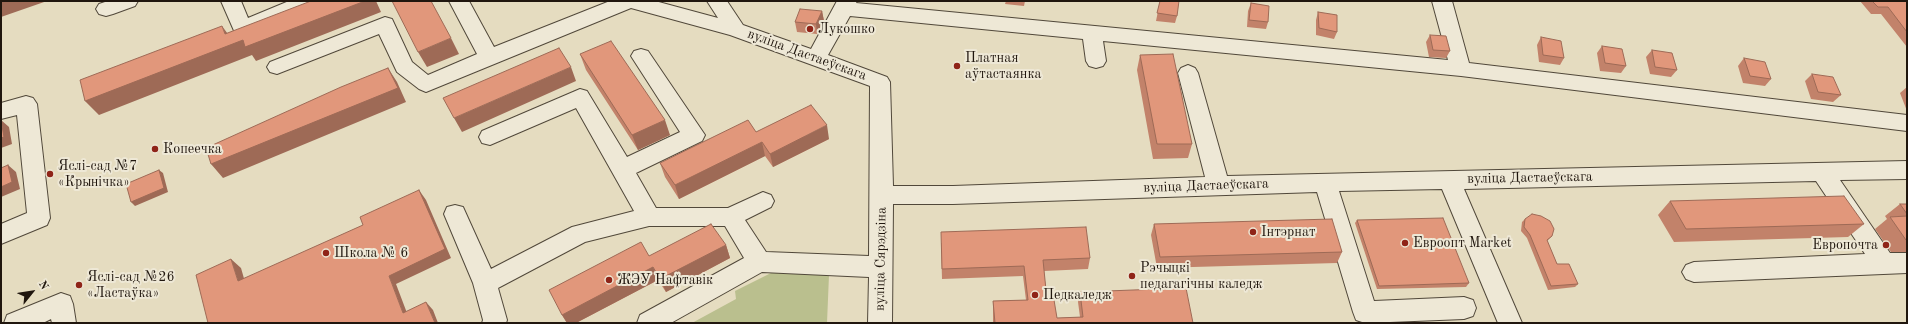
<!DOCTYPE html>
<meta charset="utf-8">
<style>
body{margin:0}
#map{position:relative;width:1908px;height:324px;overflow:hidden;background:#e5dcc0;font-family:"Old Standard TT",serif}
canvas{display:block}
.frame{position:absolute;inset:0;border:2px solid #20160e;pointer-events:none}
.north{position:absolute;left:12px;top:272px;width:40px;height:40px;-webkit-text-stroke:3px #eee8d6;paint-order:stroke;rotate:60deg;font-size:11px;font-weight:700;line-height:16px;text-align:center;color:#20160e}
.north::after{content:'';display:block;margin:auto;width:14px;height:18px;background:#20160e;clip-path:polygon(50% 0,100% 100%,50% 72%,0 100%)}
</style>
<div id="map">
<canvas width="1908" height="324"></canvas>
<div class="frame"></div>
<div class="north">N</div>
</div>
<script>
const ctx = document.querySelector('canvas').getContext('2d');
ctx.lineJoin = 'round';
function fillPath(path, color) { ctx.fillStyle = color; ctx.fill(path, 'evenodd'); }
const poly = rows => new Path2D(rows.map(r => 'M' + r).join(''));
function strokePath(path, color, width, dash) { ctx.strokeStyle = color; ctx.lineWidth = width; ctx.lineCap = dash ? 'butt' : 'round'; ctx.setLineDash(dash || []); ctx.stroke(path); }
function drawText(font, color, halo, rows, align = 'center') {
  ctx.font = font + ' "Old Standard TT",serif'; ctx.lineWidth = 4; ctx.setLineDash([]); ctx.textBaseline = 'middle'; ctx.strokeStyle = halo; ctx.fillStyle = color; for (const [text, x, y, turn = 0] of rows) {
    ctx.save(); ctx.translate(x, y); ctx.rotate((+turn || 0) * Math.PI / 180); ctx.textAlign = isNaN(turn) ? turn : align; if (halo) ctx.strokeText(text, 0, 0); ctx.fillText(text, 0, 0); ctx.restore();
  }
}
fillPath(poly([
 [773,272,829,275,827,323,692,323,736,299,735,291]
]), '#babf8e');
const minor = poly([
 [108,1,138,1,135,6,113,14,106,16,99,14,96,9,99,4,108,1],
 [221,1,241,1,248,18,289,1,318,1,315,6,242,35,235,33,221,1],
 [449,1,469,1,494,47,610,1,655,1,718,18,707,1,727,1,743,25,811,49,837,1,857,1,856,3,1448,60,1432,1,1452,1,1469,63,1907,115,1907,131,1461,76,1103,41,1106,61,1103,66,1096,68,1089,66,1086,61,1083,39,850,16,828,55,887,77,890,82,893,186,953,186,1205,177,1178,73,1181,68,1188,65,1195,68,1198,73,1227,176,1907,161,1907,179,1840,180,1890,253,1907,253,1907,273,1694,282,1686,279,1682,272,1686,265,1694,262,1865,254,1816,181,1464,189,1522,323,1498,323,1442,189,1339,191,1374,301,1464,297,1473,300,1476,308,1473,316,1464,319,1365,323,1356,320,1353,312,1317,192,953,204,893,204,892,323,868,323,869,277,762,272,671,323,637,323,640,315,744,258,725,226,649,226,585,242,498,288,507,320,506,323,482,323,483,320,473,283,444,214,447,207,455,205,463,207,491,269,572,227,634,211,576,108,490,145,482,143,479,137,482,131,580,89,587,91,627,157,680,132,631,56,634,51,641,49,648,51,705,135,702,141,636,173,656,208,728,208,763,192,771,195,774,201,771,207,745,220,766,252,869,256,870,86,730,35,631,8,426,92,419,89,397,72,379,34,277,74,270,72,267,67,270,62,385,17,392,19,412,62,428,75,477,54,449,1],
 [26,96,33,98,37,104,50,218,47,225,1,244,1,224,27,213,17,115,1,119,1,103,26,96],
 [61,293,70,296,73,304,76,323,52,323,51,319,43,323,4,323,7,315,61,293]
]);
strokePath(minor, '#51483a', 2);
fillPath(minor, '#eee8d6');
fillPath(poly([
 [1006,1,1025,1,1024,6,1005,4],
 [1160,1,1177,16,1175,23,1156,21],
 [1860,1,1907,1,1907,47,1881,14,1871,14],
 [1251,3,1268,22,1266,29,1247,27,1248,11],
 [822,11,824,21,817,34,797,32,795,22],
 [1318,12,1337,32,1334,39,1316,35,1316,20],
 [1430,35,1450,51,1446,58,1429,57,1426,42],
 [1541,37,1564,58,1560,65,1539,62,1537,45],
 [1602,46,1626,66,1621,73,1600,71,1597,53],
 [1652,50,1677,70,1671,77,1650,74,1646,57],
 [580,54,670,135,638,150,586,70],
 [1140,55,1192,144,1188,158,1153,159,1137,70],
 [1744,58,1771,79,1765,86,1743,83,1738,66],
 [1812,74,1841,95,1833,102,1811,99,1805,81],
 [1907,87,1907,111,1900,93],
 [756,132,829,139,773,167,765,156,679,199,665,177,660,163],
 [1670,201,1864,224,1848,237,1674,242,1658,215],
 [1900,204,1907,204,1907,252,1891,252,1875,229,1887,219,1885,216],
 [1525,219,1552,236,1547,241,1557,264,1578,284,1575,287,1548,290,1527,238,1521,231,1522,222],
 [1357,220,1469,283,1466,287,1377,289,1355,223],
 [1154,224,1342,252,1337,263,1157,268,1151,235],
 [941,243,1090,258,1088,269,1044,271,1047,300,1057,318,1080,317,1078,302,1080,292,1193,323,993,323,993,301,1026,300,1023,276,942,279],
 [726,245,730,258,666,292,658,280,576,323,567,323,562,315,649,256]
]), '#c2826a');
fillPath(poly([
 [1,1,47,1,1,17],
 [365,1,376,1,381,12,256,61,252,55,99,115,85,101,225,34,222,26,233,41,243,40],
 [822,11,824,21,817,34,816,24],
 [451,38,459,54,427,67,418,52],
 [571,67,576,81,462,132,454,118],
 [388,68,397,82,406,102,223,178,211,164],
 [1,120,9,127,12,144,1,148],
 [665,120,670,135,638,150,632,135],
 [827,125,829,139,773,167,770,154],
 [762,142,765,156,679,199,675,185],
 [8,165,16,172,20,189,1,197,1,187],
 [159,170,163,173,168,192,135,206,131,202],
 [419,190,426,200,451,258,396,284,410,321,403,313,389,276],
 [726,245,730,258,666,292,660,279],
 [231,259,241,268,247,289,238,281],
 [653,267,658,280,576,323,567,323,562,315],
 [426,302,433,310,438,323,435,323]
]), '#9e6a56');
const building = poly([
 [311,1,365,1,245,47,243,40,85,101,80,80,222,26,225,34,311,1],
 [392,1,431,1,451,38,418,52,392,1],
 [1160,1,1179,1,1177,16,1157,13,1160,1],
 [1872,1,1907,1,1907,32,1888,7,1878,7,1872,1],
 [1251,3,1269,6,1268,22,1249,20,1251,3],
 [800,9,822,11,816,24,795,22,800,9],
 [1318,12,1337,15,1337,32,1319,28,1318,12],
 [1430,35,1446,36,1450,51,1433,50,1430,35],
 [1541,37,1561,41,1564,58,1543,55,1541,37],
 [611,41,665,120,632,135,580,54,611,41],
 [1602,46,1622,49,1626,66,1605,63,1602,46],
 [559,48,571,67,454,118,443,98,559,48],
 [1652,50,1672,53,1677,70,1655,67,1652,50],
 [1173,54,1192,144,1157,144,1140,55,1173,54],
 [1744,58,1765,62,1771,79,1750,76,1744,58],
 [388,68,398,88,211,164,206,148,341,87,388,68],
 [1812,74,1833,77,1841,95,1818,92,1812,74],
 [811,105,827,125,770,154,762,142,675,185,660,163,748,120,756,132,811,105],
 [1,120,4,137,1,138,1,120],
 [8,165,12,182,1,187,1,168,8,165],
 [159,170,164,188,131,202,126,184,159,170],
 [419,190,445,249,389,276,403,313,426,302,435,323,208,323,196,275,231,259,238,281,363,225,360,217,419,190],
 [1844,196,1864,224,1686,229,1670,201,1844,196],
 [1900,204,1907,204,1907,214,1900,204],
 [1532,214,1541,216,1550,221,1554,229,1552,236,1547,240,1557,264,1569,264,1578,284,1551,286,1530,235,1524,227,1525,219,1532,214],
 [1907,216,1907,240,1906,240,1890,217,1907,216],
 [1443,218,1469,283,1379,286,1357,220,1443,218],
 [1332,219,1342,252,1160,257,1154,224,1332,219],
 [711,224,726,245,660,279,653,267,562,315,549,290,641,242,649,256,711,224],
 [1086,227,1090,258,1043,260,1047,300,1054,300,1057,318,1083,317,1080,292,1186,288,1193,323,995,323,993,301,1028,300,1024,266,942,269,941,232,1086,227]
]);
fillPath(building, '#e1977b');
strokePath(building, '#9e6a56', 1);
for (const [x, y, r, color] of [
 [810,29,4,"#8f2418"],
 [957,66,4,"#8f2418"],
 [155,149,4,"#8f2418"],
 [50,174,4,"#8f2418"],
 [1253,232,4,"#8f2418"],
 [1405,243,4,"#8f2418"],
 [1886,245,4,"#8f2418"],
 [326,253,4,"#8f2418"],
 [1132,276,4,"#8f2418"],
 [609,280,4,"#8f2418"],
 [79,285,4,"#8f2418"],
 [1035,295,4,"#8f2418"]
]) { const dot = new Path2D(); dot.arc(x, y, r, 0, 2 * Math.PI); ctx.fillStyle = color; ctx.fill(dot); strokePath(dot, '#eee8d6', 1.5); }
drawText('14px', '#20160e', '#eee8d6', [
 ["Лукошко",818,29],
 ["Платная",965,58],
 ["аўтастаянка",965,74],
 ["Копеечка",163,149],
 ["Яслі-сад №7",58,166],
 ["«Крынічка»",58,182],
 ["Інтэрнат",1261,232],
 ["Евроопт Market",1413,243],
 ["Европочта",1878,245,"right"],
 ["Школа № 6",334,253],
 ["Рэчыцкі",1140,268],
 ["педагагічны каледж",1140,284],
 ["Яслі-сад №26",87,277],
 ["«Ластаўка»",87,293],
 ["ЖЭУ Нафтавік",617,280],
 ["Педкаледж",1043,295]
], 'left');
drawText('14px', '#20160e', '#eee8d6', [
 ["вуліца Дастаеўскага",807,55,20],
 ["вуліца Дастаеўскага",1530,178,-1],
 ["вуліца Дастаеўскага",1206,186,-2],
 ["вуліца Сярэдзіна",881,259,-89]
]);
</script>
